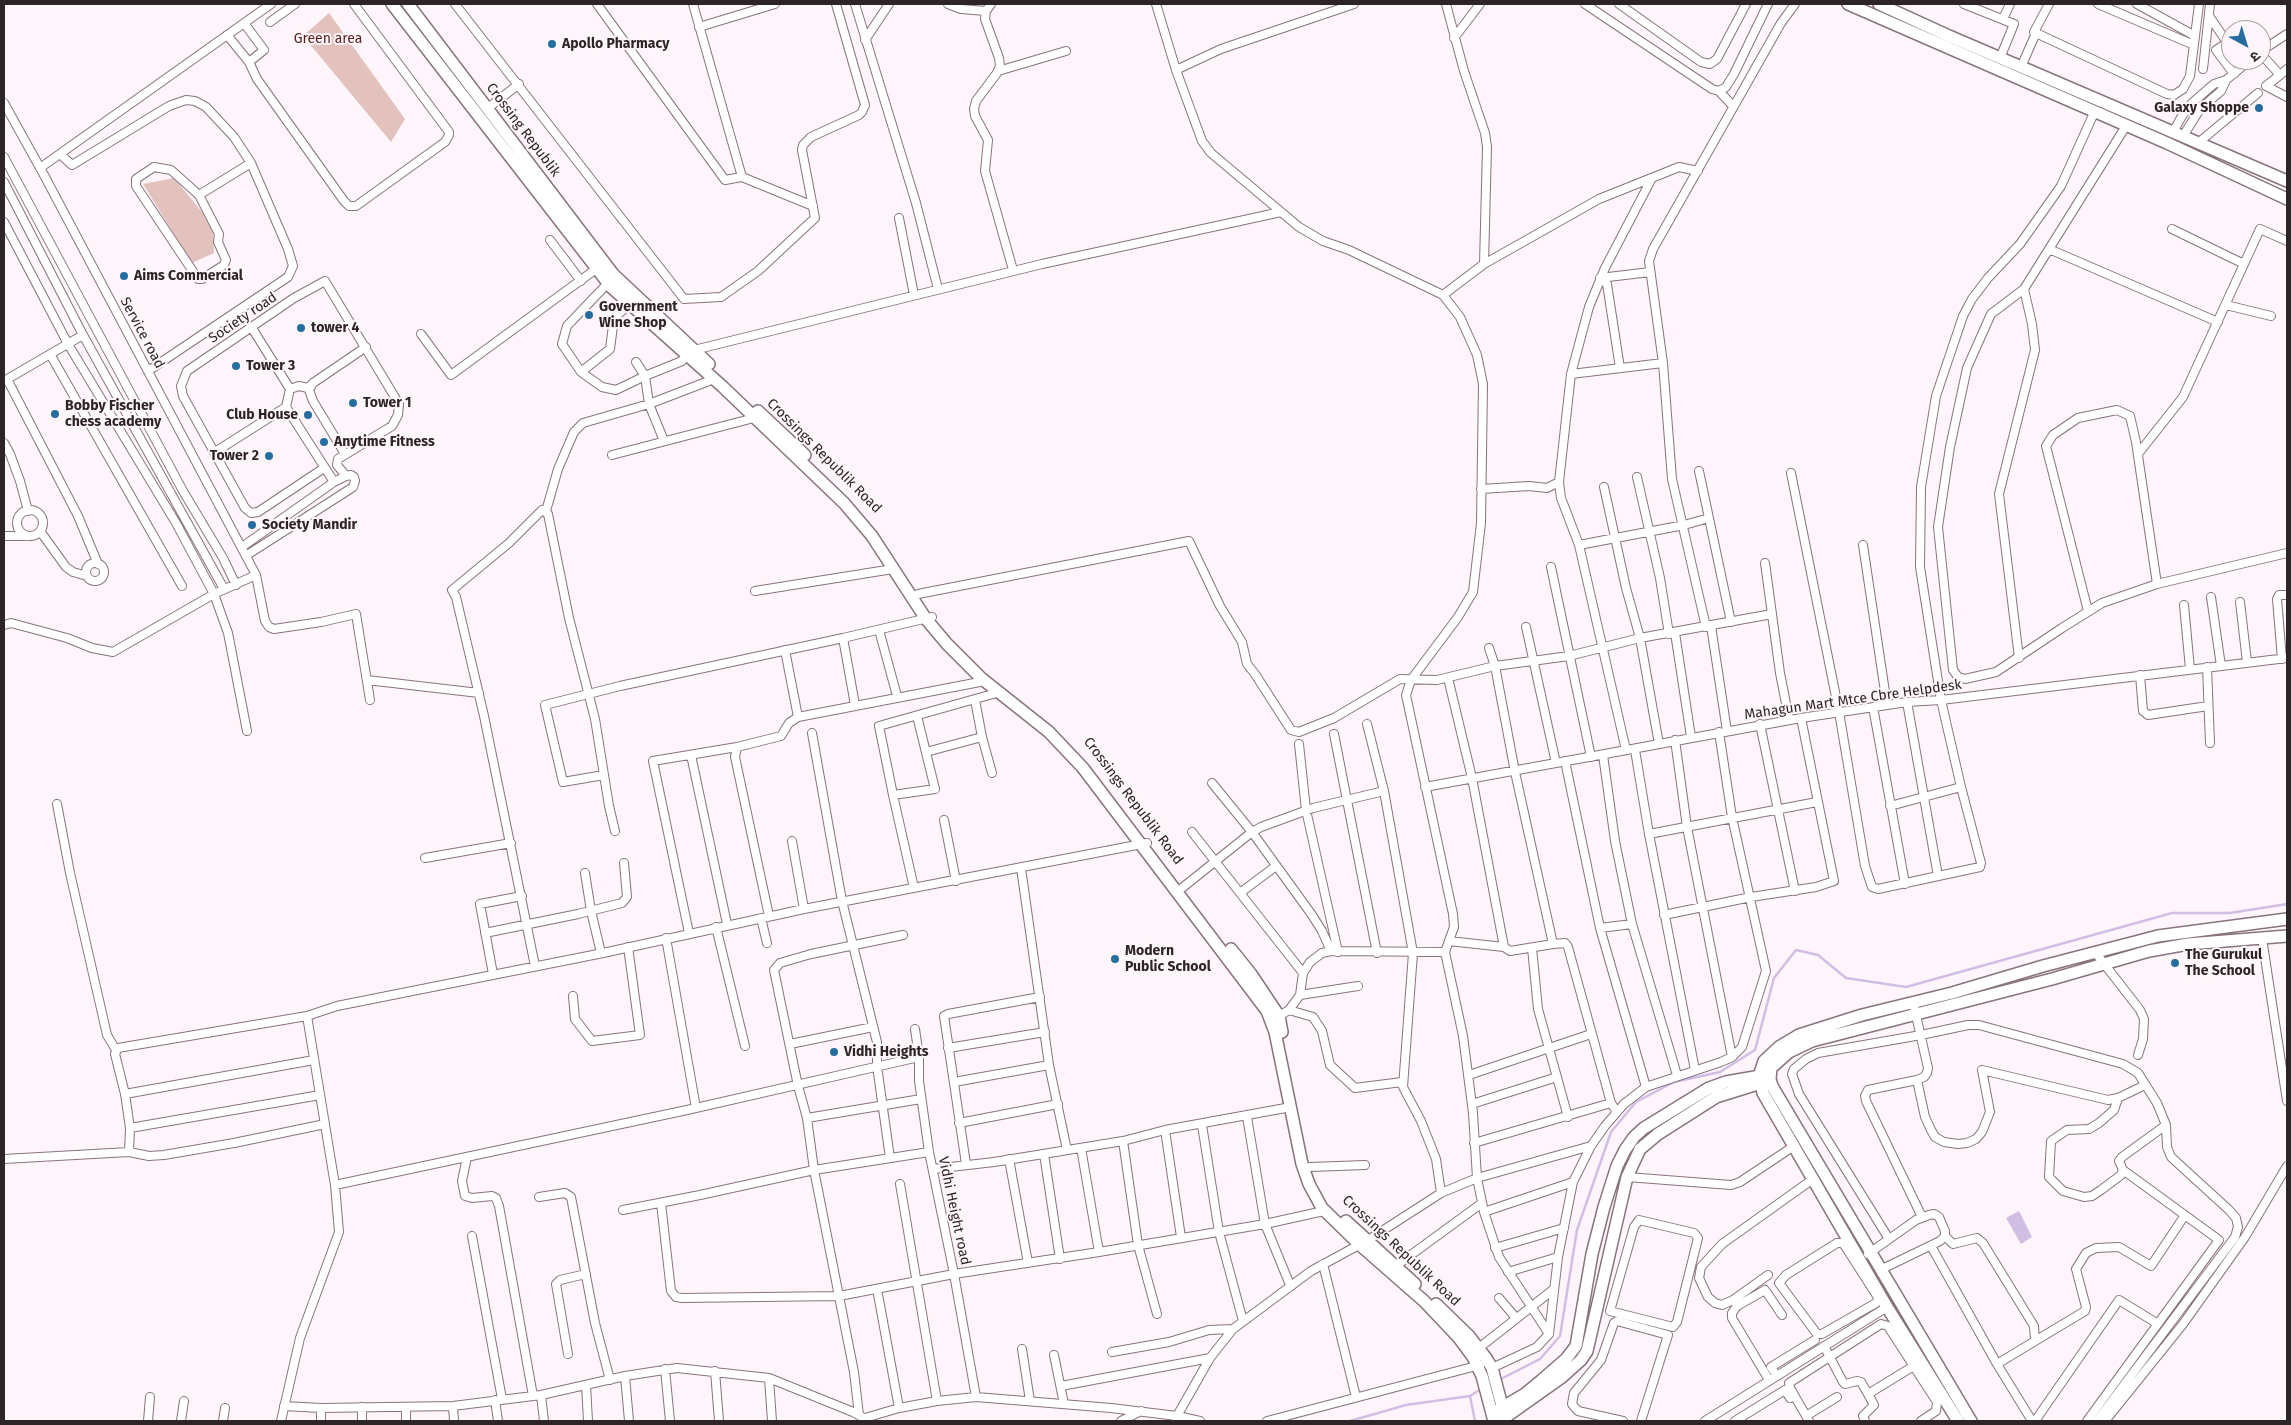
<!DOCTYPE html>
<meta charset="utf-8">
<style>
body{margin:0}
#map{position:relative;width:2291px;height:1425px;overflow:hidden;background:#fff5fa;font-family:"Fira Sans","Noto Sans Devanagari",sans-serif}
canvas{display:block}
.frame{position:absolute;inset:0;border:5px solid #2d2428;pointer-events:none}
.north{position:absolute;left:2221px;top:20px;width:50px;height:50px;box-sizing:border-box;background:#fff5fa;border:1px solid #aba1a6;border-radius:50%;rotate:141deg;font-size:14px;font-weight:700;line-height:20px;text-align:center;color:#2d2428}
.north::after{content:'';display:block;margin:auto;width:18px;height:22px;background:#256da1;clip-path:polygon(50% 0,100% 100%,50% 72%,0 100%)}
</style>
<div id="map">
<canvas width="2291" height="1425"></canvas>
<div class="frame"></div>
<div class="north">उ</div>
</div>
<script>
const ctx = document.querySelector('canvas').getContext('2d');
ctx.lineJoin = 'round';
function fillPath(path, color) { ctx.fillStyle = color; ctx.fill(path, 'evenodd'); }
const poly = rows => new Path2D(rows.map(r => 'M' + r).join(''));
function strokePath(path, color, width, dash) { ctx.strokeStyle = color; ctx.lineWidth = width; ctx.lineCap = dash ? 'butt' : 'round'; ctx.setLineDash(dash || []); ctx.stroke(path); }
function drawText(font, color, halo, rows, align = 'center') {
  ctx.font = font + ' "Fira Sans",sans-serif'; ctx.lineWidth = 4; ctx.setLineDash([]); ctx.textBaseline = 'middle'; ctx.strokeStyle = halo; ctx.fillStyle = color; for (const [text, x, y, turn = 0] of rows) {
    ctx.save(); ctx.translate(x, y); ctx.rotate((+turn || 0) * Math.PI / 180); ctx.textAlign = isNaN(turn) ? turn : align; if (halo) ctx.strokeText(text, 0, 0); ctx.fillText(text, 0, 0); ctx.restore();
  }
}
fillPath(poly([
 [329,13,405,119,391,142,303,36],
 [174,178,202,212,213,233,214,253,192,263,143,184]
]), '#e3c2bd');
fillPath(poly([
 [2019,1211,2032,1237,2021,1244,2006,1218]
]), '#d0bfe5');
strokePath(poly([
 [1499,1380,1540,1359,1560,1336,1577,1230,1611,1132,1636,1102,1674,1082,1720,1072,1755,1050,1774,978,1796,950,1818,955,1846,978,1906,987,2172,913,2230,913,2287,904],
 [1470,1396,1475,1421],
 [1350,1421,1406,1405,1470,1396,1481,1389]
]), '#d0bfe5', 2.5);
const street = poly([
 [455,4,684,299,721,297,758,271,815,218,802,150,803,145,811,137,859,115,862,112,865,105,836,4],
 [597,4,725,180,742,177],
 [693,4,742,177,813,206],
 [855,4,916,203,938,289],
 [948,4,961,9,986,11],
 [991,4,986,11,985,19,999,58,1000,66,997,73,976,101,974,109,975,116,988,140,985,171,1013,270],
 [1156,4,1176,70,1202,141,1211,153,1299,227,1323,241,1349,250,1443,295,1460,317,1477,355,1483,384,1481,523,1473,592,1458,617,1411,680,1406,695,1453,914,1454,927,1445,952,1463,1036,1473,1113,1477,1178,1484,1212,1499,1257,1549,1334],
 [1446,4,1464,71,1485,133,1487,147,1484,264],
 [1585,4,1712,89,1719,91,1726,87,1734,74,1768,4],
 [1619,4,1701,62,1710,64,1717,59,1746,4],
 [1964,4,2014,24,2000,58],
 [2098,4,2194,45],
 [2137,4,2195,36],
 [2209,16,2231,48],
 [2003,19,2010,4],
 [270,22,295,4],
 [244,23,264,50,249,62],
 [699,27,775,4],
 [2036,33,2167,94,2174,95,2183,89,2190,76,2199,4],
 [227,35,249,62,257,79,344,201,349,206,356,206,445,142,449,135,449,132,354,4],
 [1454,38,1480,4],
 [865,40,889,4],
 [2227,43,2216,50,2234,74],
 [2261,51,2287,34],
 [2261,54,2280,75,2287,69],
 [2021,67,2036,33,2034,32,2049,4],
 [2203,69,2210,4],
 [1176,70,1221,49,1354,4],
 [998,71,1066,51],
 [2280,75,2266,86,2287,97],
 [1719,91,1733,106],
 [4,103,44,175,256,575],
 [488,108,519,84],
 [2126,126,2024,289,1991,314,1967,368,1950,447,1938,527,1953,670,1958,677,1965,679,1996,672,2062,628,2102,603,2157,584,2287,553],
 [2173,132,2182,116,2192,103,2214,84,2226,80,2250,60],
 [2183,136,2200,109,2221,91,2226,80],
 [2198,143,2258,93],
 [60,154,72,165,169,106,186,100,195,101,206,107,234,137,251,163,288,249,293,266,288,277,148,371],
 [4,157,183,491,223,558,236,585],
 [40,168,271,4],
 [4,182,83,335,224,589],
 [199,195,171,170,154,167,136,179,136,186,198,279,202,279,224,265,226,260,218,242,219,234,199,195,251,163],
 [899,218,914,295],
 [4,222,68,344,176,523,214,594,228,633,247,731],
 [2172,229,2244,264],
 [550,240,581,281],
 [2049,249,2218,322],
 [1600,278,1607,284,1620,368],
 [1600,278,1650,272],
 [608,283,567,326,562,344,581,372,602,387,616,390,645,376,636,362],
 [1443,295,1484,264,1599,199,1679,167,1698,171],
 [2226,305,2271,316],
 [252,328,290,389],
 [421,334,451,375,596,269],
 [50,354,182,586],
 [581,372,610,349,614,318,630,304],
 [1571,374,1663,363],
 [7,379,78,516,98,564],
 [4,381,83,335],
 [313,383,366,347],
 [286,407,334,482],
 [664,441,649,404,645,376,682,361,686,354,694,350,1042,264,1281,212],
 [4,443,10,454,20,481,28,511],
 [215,452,286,407,290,389,299,386,308,388,313,383,309,390,313,401,345,454],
 [2138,454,2183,397,2260,229,2287,241],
 [612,455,754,418],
 [324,468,258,512,251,513,245,508,183,396,181,386,187,371,294,298,325,281,399,404,398,415,392,426,338,459,337,465,346,476],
 [1699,471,1731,622],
 [1791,473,1839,712,1865,866,1872,887,1878,889,1980,867,1981,863,1961,787,1890,806],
 [1637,477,1660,578,1669,634],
 [1559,482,1561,498,1579,545,1626,750],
 [1604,487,1626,588,1640,638,1659,744],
 [1481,489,1529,486,1547,488,1559,482,1571,374,1589,307,1605,268,1652,178],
 '17 523a13 13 0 1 1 26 0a13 13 0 1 1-26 0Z',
 [546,511,558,469,574,432,583,423,649,404,714,379],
 [40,531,66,567,73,572,87,576],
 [4,536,25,536],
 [1579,545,1684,525,1709,518],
 [1863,545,1887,705],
 [242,547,334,482,346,476,351,475,354,477,355,481,353,487,347,491,247,555],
 [1765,563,1780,673,1789,719],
 '86 572a9 9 0 1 1 18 0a9 9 0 1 1-18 0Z',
 [1551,567,1591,757],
 [755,591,893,569],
 [918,594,1189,541,1220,606,1242,642,1247,664,1255,674,1291,730,1299,732,1334,718,1400,679,1437,680,1495,666,1569,656,1640,638,1772,614],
 [2211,597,2221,666],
 [2240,602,2247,662],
 [2184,605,2190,669],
 [2088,611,2046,446,2053,435,2078,418,2117,410,2130,416,2136,442,2157,584],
 [4,625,11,623,67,638,92,648,113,652,214,594,256,575,265,621,269,627,274,629,321,622,356,614,370,700],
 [1711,626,1727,731],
 [1526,627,1556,763],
 [1706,627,1672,479,1663,363,1649,261,1653,249,1781,23,1795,4],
 [879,630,897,696],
 [1675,633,1691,737],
 [843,638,932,617],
 [1489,648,1495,666,1515,772,1553,944,1565,943,1568,947,1611,1103,1617,1112],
 [785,650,798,717],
 [2019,658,1999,494,2035,350,2032,324,2024,289],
 [2282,659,2277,599,2279,595,2287,595],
 [2207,667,2210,743],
 [2140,675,2143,711,2148,715,2208,706],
 [1448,678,1472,778,1504,947,1510,951,1553,944],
 [367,680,479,693],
 [1907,702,1938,876],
 [1873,707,1905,884],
 [917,716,935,789,893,795,879,726,1000,692],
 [1367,724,1384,791,1413,953,1403,1087,1421,1121,1436,1159,1441,1193],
 [1760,724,1795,891],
 [812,733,842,901,877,1042,877,1066,890,1158],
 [1334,734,1377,953],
 [982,737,992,773],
 [1675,740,1687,827,1732,1057],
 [1299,744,1306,810,1338,952],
 [1635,750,1649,834,1695,1070],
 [926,752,982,737,975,700],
 [691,755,727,924],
 [1603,755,1615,841,1632,924,1677,1075],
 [1565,761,1600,928,1646,1087],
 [604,775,563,782,545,705,620,686,843,638,855,705],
 [1212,783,1252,832,1312,915,1322,931,1331,951],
 [1425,787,1801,718,1907,702,1941,700,2287,658],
 [1961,787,1941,700,1920,567,1921,487,1936,396,1963,316,1972,299,1988,278,2020,244,2061,186,2094,113],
 [893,795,914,888],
 [57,804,70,873,107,1035,116,1050],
 [944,820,956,881],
 [1192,832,1303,973],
 [1649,834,1817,802],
 [792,841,804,909],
 [425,858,511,843],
 [1021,868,1049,1065,1067,1150],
 [585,873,591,911,601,953],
 [1182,888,1252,832,1261,827,1313,808,1384,791],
 [1240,893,1276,866],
 [1664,915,1751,897,1816,887,1834,881,1801,718],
 [769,916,735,757,737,747,781,736,789,723,798,717,985,681],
 [761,918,767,943],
 [716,927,745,1046],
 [1600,928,1632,924],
 [485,933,578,914,622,903,627,897,624,863],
 [689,933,653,761,737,747],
 [666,938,696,1108],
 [2262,938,2287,1101],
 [1449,941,1504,947],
 [1532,948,1538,1009,1568,1117],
 [2095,952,2140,1010,2144,1019,2143,1039,2138,1055],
 [535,966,484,716,456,597,452,590,509,543,542,510,548,514,569,618,595,719,609,806,615,831],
 [493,974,480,904,522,896],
 [1300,995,1358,986],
 [573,996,575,1019,592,1041,640,1035,628,947],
 [1913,1002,1928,1068,1927,1073,1924,1077,1917,1080,1868,1090,1865,1096,1866,1101,1922,1217],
 [1289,1010,1313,1017,1322,1031,1330,1065,1355,1088,1402,1082],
 [1279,1016,1289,1010,1300,995,1303,973,1310,962,1322,953,1331,951,1445,952],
 [915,1029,919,1057,919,1081,929,1152,954,1274,976,1397],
 [790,1044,873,1027],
 [948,1048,1045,1032],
 [1469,1075,1591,1034],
 [1917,1080,1925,1117,1931,1130,1935,1137,1944,1142,1958,1144,1967,1143,1976,1139,1982,1132,1990,1112,1982,1070,2108,1100,2118,1098,2145,1085],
 [954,1082,1049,1065],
 [125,1094,314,1060],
 [2118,1098,2114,1110,2099,1123,2089,1129,2067,1130,2051,1141,2049,1177,2063,1191,2084,1197,2092,1196,2101,1190,2121,1175,2123,1170,2119,1161,2122,1157,2166,1125],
 [1472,1104,1557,1077],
 [1247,1117,1265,1224,1290,1285],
 [807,1118,921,1099],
 [959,1123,1058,1104],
 [1202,1125,1219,1232,1243,1321],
 [130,1128,320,1095],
 [1165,1130,1181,1237],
 [1123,1141,1138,1245,1157,1314],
 [1474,1143,1611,1103],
 [1081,1148,1099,1252],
 [129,1152,149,1156,164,1155,234,1143,325,1124],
 [1044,1154,1060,1259],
 [467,1157,462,1181,465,1196,472,1198,492,1196,496,1198,499,1206,533,1396],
 [4,1159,129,1152,130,1128,125,1094,115,1054,118,1048,307,1016],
 [1009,1159,1028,1263],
 [966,1164,944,1016,948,1014,1040,997],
 [1310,1167,1365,1165],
 [933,1169,994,1162,1123,1141,1165,1130,1291,1107],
 [1627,1177,1731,1185,1740,1182,1794,1146],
 [900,1184,937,1401],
 [335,1185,687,1110,919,1057],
 [539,1197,565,1193,571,1197,595,1323,610,1380],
 [661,1203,671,1291,676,1297,682,1298,839,1296,954,1274,1099,1252,1265,1224,1324,1211],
 [623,1210,700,1195,814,1170,929,1152],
 [1484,1212,1573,1182],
 [1639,1220,1694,1233,1698,1238,1677,1322,1673,1327,1610,1311,1634,1227,1639,1220],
 [472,1236,502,1399],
 [1945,1236,1953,1244,1977,1238,1983,1243,2034,1326,2035,1341,1997,1364],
 [1889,1239,1799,1094,1792,1074,1794,1069,1806,1059,1818,1053,1921,1035,1968,1025,1979,1025,2123,1064,2138,1073,2157,1103,2166,1125,2167,1147,2171,1157,2229,1210,2236,1218,2238,1227,2235,1237,2097,1421],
 [1837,1243,1842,1243,1845,1246,1879,1299,1876,1303,1822,1334,1817,1334,1779,1283,1786,1275,1837,1243],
 [1931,1246,1997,1364,2032,1421],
 [1495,1248,1564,1228],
 [1868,1254,1916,1220,1929,1215,1934,1214,1939,1217,1945,1231,1945,1236,1940,1241,1880,1270],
 [1323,1264,1356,1397],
 [1393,1268,1482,1203],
 [1508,1272,1558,1257],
 [1768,1275,1733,1300,1722,1305,1715,1303,1708,1297,1699,1278,1701,1267,1722,1244,1813,1179],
 [877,1289,899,1408],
 [1499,1298,1516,1318],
 [2035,1341,2085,1311,2086,1307,2076,1269,2086,1253,2096,1248,2119,1247,2151,1266,2185,1215],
 [1824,1346,1843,1382,1845,1384,1857,1381,1861,1382,1868,1394,1874,1405,1863,1416,1865,1421],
 [1022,1349,1030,1401],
 [1475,1351,1554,1289],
 [1112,1352,1169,1342,1209,1330,1233,1329],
 [568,1354,556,1284,560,1280,586,1274],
 [1054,1355,1064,1404],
 [1492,1368,1537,1347,1549,1334,1558,1257,1573,1182,1591,1146,1605,1126,1624,1104,1646,1087,1721,1062,1732,1057,1742,1047,1766,971,1732,817,1719,732],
 [665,1369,670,1421],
 [715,1371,719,1421],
 [625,1376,629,1421],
 [1777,1376,1771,1367,1815,1340],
 [769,1378,772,1421],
 [1769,1380,1732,1318,1732,1313,1737,1306,1765,1290,1782,1315],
 [586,1385,588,1421],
 [1061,1386,1210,1358],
 [1868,1394,1917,1364],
 [541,1395,544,1421],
 [495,1400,498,1421],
 [284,1406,321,1408,453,1406,541,1395,625,1376,677,1368,769,1378,853,1412,869,1421],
 [453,1406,454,1421],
 [362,1407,362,1421],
 [406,1407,406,1421],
 [321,1408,321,1421],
 [859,1415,854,1372,814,1170,807,1118,798,1086,774,970,780,963,811,954,903,935],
 [1806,1416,1837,1397],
 [865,1418,899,1408,937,1401,976,1397,1111,1408,1177,1416,1200,1421],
 [148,1421,150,1397],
 [181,1421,184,1401],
 [223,1421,225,1408],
 [281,1421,300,1338,339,1232,335,1185,307,1016,337,1006,603,953,804,909,1147,843],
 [1121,1421,1141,1411],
 [1176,1421,1177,1416,1210,1358,1233,1329,1311,1271,1368,1240,1441,1193,1477,1178,1591,1146],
 [1267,1421,1480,1365],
 [1623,1421,1578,1411,1572,1404,1574,1393,1601,1360,1614,1323,1617,1321,1668,1335,1641,1421],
 [1705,1421,1887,1307],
 [1735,1421,1785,1390,1790,1398],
 [1809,1421,1790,1388,1789,1383,1881,1324,1888,1326,1891,1331,1937,1402,1936,1411,1921,1421],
 [2035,1421,2119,1300,2158,1324],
 [2087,1421,2219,1240,2123,1170],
 [2105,1421,2183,1324,2245,1237,2287,1166]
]);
const secondary = poly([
 [392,4,611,287,723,387,844,503,872,536,926,619,947,644,981,678,1049,732,1083,768,1267,1011,1275,1032,1302,1164,1309,1184,1322,1208,1360,1245,1424,1301,1459,1338,1473,1357,1482,1376,1494,1421],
 [408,4,613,274,709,364],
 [1848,4,2167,143,2287,199],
 [1879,4,1949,36,2287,181],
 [758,411,805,455],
 [1231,949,1251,974,1279,1016,1282,1032],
 [1346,1221,1415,1284],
 [1436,1304,1469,1336,1486,1358,1492,1368,1506,1421],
 [1496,1411,1525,1394,1542,1380,1566,1359,1576,1346,1592,1254,1604,1207,1617,1166,1625,1150,1634,1137,1644,1128,1709,1088,1726,1082,1766,1075],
 [1500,1421,1562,1377,1581,1360,1587,1351,1627,1177,1640,1149,1658,1134,1716,1097,1764,1082],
 [1958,1421,1887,1307,1763,1093,1759,1076,1764,1061,1779,1047,1799,1035,1862,1015,1952,993,2043,966,2158,936,2287,919],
 [1971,1421,1772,1086,1770,1079,1771,1068,1789,1052,1812,1041,2052,979,2149,951,2188,944,2287,936]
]);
strokePath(street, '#88737e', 10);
strokePath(secondary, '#88737e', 14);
strokePath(street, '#fff', 8);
strokePath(secondary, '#fff', 11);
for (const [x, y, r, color] of [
 [552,44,5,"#256da1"],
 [2259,108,5,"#256da1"],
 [124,276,5,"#256da1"],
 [589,315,5,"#256da1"],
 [301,328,5,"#256da1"],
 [236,366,5,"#256da1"],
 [353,403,5,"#256da1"],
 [55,414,5,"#256da1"],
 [308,415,5,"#256da1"],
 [324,442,5,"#256da1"],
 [269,456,5,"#256da1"],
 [252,525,5,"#256da1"],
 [1115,959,5,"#256da1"],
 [2175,963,5,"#256da1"],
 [834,1052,5,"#256da1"]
]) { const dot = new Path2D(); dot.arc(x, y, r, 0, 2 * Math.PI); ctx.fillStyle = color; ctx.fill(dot); strokePath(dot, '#fff5fa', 2); }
drawText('14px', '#561f1a', '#fff5fa', [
 ["Green area",328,39]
]);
drawText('bold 14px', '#2d2428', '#fff5fa', [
 ["Apollo Pharmacy",562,44],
 ["Galaxy Shoppe",2249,108,"right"],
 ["Aims Commercial",134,276],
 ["Government",599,307],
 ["Wine Shop",599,323],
 ["tower 4",311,328],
 ["Tower 3",246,366],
 ["Tower 1",363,403],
 ["Bobby Fischer",65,406],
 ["chess academy",65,422],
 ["Club House",298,415,"right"],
 ["Anytime Fitness",334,442],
 ["Tower 2",259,456,"right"],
 ["Society Mandir",262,525],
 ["Modern",1125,951],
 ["Public School",1125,967],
 ["The Gurukul",2185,955],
 ["The School",2185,971],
 ["Vidhi Heights",844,1052]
], 'left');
drawText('14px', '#2d2428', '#fff5fa', [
 ["Crossing Republik",523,130,53],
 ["Society road",243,318,-34],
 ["Service road",142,333,62],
 ["Crossings Republik Road",824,456,45],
 ["Mahagun Mart Mtce Cbre Helpdesk",1853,700,-8],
 ["Crossings Republik Road",1133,801,53],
 ["Vidhi Height road",954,1211,78],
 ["Crossings Republik Road",1401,1251,43]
]);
</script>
